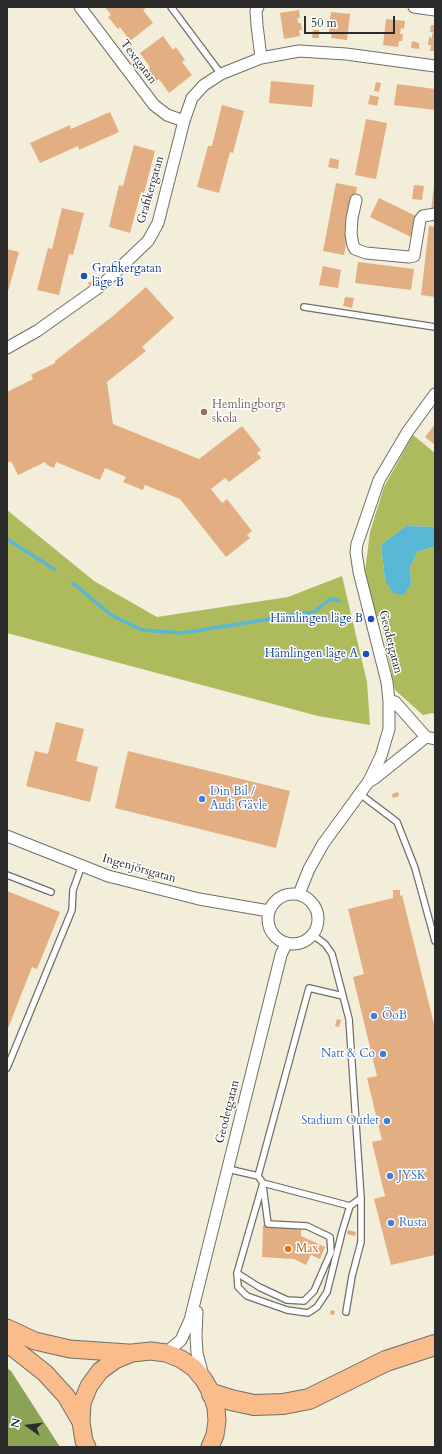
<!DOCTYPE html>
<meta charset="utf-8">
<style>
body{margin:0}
#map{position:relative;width:442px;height:1454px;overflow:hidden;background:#f2eeda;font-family:Cardo,serif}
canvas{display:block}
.frame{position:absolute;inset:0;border:8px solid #2b2b2b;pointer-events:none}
.north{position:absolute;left:8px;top:1406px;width:40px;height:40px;-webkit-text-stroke:3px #fff;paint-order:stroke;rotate:284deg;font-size:11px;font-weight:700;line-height:16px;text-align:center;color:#2b2b2b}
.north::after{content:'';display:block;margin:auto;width:14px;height:18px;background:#2b2b2b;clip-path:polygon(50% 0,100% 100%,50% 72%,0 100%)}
.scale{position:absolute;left:304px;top:16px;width:91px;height:18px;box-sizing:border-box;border:2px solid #2b2b2b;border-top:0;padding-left:5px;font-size:12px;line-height:14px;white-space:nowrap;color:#2b2b2b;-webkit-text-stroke:3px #fff;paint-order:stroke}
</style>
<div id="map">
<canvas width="442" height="1454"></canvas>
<div class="frame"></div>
<div class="north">N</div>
<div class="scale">50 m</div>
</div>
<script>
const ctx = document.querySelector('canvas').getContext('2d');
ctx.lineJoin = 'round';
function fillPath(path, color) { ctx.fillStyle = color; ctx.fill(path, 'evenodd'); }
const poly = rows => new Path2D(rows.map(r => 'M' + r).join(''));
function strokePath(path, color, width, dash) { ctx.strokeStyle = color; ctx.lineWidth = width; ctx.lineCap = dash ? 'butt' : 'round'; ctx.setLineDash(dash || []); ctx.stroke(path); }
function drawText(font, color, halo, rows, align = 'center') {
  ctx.font = font + ' Cardo,serif'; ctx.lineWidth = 3; ctx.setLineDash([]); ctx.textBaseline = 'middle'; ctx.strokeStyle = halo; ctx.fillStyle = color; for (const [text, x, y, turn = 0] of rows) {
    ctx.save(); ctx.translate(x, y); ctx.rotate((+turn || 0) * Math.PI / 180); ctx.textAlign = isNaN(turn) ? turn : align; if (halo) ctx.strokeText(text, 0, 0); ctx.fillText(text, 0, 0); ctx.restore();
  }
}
fillPath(poly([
 [413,435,435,453,435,527,406,526,381,545,385,580,411,585,410,568,417,552,435,546,435,714,432,713,423,715,395,690,380,615,374,618,365,571,370,532,384,487],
 [7,510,94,581,157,617,288,597,342,576,367,682,370,725,318,716,7,633]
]), '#adbb5d');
fillPath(poly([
 [7,1368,11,1371,60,1447,7,1447]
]), '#8aa354');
fillPath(poly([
 [406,526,435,527,435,546,417,552,410,568,411,585,403,595,393,593,385,580,381,545]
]), '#57b7d5');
strokePath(poly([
 [7,539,54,569],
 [73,583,111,615,142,630,182,633,314,612,330,599,339,601]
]), '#57b7d5', 3.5);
fillPath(poly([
 [105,7,147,7,143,10,153,23,130,41,120,27,118,29,108,17,111,15],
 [299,10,300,18,297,18,298,20,298,23,301,23,302,30,299,30,300,36,284,39,280,13],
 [331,12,350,14,347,40,331,38,332,32,329,32,330,25,333,25,333,20,330,20],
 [386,19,405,21,404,29,401,28,400,34,403,34,402,41,399,41,398,47,383,45],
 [431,25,435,25,435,51,430,51,431,45,428,45,429,37,432,38,432,35,433,32,430,32],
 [313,30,319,30,319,38,312,38],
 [163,36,173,50,176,47,185,60,182,62,192,75,169,93,159,79,156,81,147,69,150,67,140,53],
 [412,41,419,43,419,49,411,48],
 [271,81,314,85,312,107,269,103],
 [376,82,381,83,379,92,374,91],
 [397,84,435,89,435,110,394,105],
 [370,95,379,97,377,106,368,104],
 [222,105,244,111,233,153,230,152,219,193,197,187,208,146,212,146],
 [110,112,119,132,79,150,78,146,40,163,30,143,70,125,71,129],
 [366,119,387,123,376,179,355,175],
 [134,145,155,151,144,193,141,192,130,233,109,227,119,185,123,186],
 [330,158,339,160,338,169,328,167],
 [336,183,357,187,344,255,323,251],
 [414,185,424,186,422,200,412,199],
 [434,185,435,185,435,211,431,211],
 [379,198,420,218,411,237,370,217],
 [62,208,84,213,73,255,69,254,59,295,37,290,48,248,52,249],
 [429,226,435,227,435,297,421,295],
 [7,249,19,252,7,295],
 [358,262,414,269,411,290,355,283],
 [323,266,341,270,338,288,319,285],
 [94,279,96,281,90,286,88,283],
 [146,287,174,318,142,347,146,351,107,382,113,424,199,459,242,426,261,450,257,453,261,458,229,482,225,478,211,489,222,503,227,499,252,531,247,535,250,538,226,557,180,499,145,485,143,490,123,482,126,477,105,468,100,480,56,462,54,468,47,465,45,462,18,475,11,461,7,463,7,392,33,379,31,375,55,363,55,361,113,316],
 [345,297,354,298,352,308,343,306],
 [435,424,435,445,425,437],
 [56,722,84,729,76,761,98,767,90,802,26,786,35,751,48,754],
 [128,751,290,791,276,848,115,808],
 [398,792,399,796,393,798,392,794],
 [162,873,168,874,168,876,161,875],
 [393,890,400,890,400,896,402,895,435,1028,435,1255,391,1265,374,1199,385,1196,372,1142,382,1140,367,1078,377,1076,353,977,364,974,348,909,393,898],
 [7,891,60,912,37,969,32,967,7,1031],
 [337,1019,341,1020,339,1027,335,1026],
 [263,1225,301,1227,301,1236,325,1247,320,1259,311,1255,306,1265,294,1259,262,1257],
 [348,1230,356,1232,355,1236,347,1234],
 [331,1310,335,1311,334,1315,330,1314]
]), '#e3af82');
const lane = poly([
 [171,7,221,74],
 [304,307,435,327],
 [360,794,397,822,415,868,435,941],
 [7,875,51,892],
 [313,935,325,944,332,954,349,1019,361,1198,361,1242,352,1276,346,1312],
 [7,1068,72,910,73,890,82,865],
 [228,1169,258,1176,263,1183,350,1206,361,1198],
 [258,1176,309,988,343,996],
 [263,1183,237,1273,238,1287,247,1296,287,1310,308,1313,317,1307,327,1292,342,1232,350,1206],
 [237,1273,259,1287,287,1300,304,1301,314,1291,331,1252,330,1237,307,1226,268,1224,263,1186]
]);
const street = poly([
 [80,7,154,105,167,115,184,121],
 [258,7,256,11,257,25,261,58],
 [414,7,435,10],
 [356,200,352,218,351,234,353,245,355,249,366,253,409,257,414,256,420,220,423,216,435,214],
 [7,348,37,331,102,285,148,241,158,223,184,121,192,98,204,85,221,74,261,58,299,51,346,54,435,66],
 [389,701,395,702,426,737],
 [370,781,375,778,426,737,435,739],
 [7,836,108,876,199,899,269,911],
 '268 919a25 25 0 1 1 50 0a25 25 0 1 1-50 0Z',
 [299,894,309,869,323,844,369,781,381,756,389,729,389,701,387,682,359,572,356,552,357,544,379,480,408,431,435,394],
 [197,1312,196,1336,197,1353,203,1376],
 [166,1353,181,1340,190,1320,281,955,286,944]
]);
const primary = poly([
 [7,1328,35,1341,70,1349,128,1353],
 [7,1343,45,1373,66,1396,81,1422],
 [87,1447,84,1441,81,1422,82,1403,89,1386,100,1371,115,1360,132,1353,151,1351,166,1353,181,1359,194,1368,204,1380,212,1394,216,1408,217,1421,215,1435,210,1447]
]);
const highway = poly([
 [212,1394,231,1400,254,1405,283,1404,309,1399,386,1361,435,1345]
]);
strokePath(lane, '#716f68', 8);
strokePath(street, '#716f68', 13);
strokePath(primary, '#716f68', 19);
strokePath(highway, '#716f68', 22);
strokePath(lane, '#fff', 5.5);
strokePath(street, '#fff', 11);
strokePath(primary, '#f9bc8a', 17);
strokePath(highway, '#f9bc8a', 20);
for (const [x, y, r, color] of [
 [84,276,4,"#1a4fb4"],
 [204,412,4,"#8d6e63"],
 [371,619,4,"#1a4fb4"],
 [366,654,4,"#1a4fb4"],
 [202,799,4,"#3f7fe0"],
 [374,1016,4,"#3f7fe0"],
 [383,1054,4,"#3f7fe0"],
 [387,1121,4,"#3f7fe0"],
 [390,1176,4,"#3f7fe0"],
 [391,1223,4,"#3f7fe0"],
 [288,1249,4,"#e8710a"]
]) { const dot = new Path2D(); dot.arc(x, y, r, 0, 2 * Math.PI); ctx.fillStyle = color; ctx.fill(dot); strokePath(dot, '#fff', 1.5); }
drawText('12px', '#2b2b2b', '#fff', [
 ["Textgatan",138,62,53],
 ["Grafikergatan",151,190,-74],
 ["Geodetgatan",390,642,76],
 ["Ingenjörsgatan",139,869,16],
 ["Geodetgatan",228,1112,-76]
]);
drawText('12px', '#164399', '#fff', [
 ["Grafikergatan",92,269,"left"],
 ["läge B",92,283,"left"],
 ["Hämlingen läge B",363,619],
 ["Hämlingen läge A",358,654]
], 'right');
drawText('12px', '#785e54', '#fff', [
 ["Hemlingborgs",212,405],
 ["skola",212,419]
], 'left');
drawText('12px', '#366cbe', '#fff', [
 ["Din Bil /",210,792],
 ["Audi Gävle",210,806],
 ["ÖoB",382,1016],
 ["Natt & Co",375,1054,"right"],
 ["Stadium Outlet",379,1121,"right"],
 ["JYSK",398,1176],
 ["Rusta",399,1223]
], 'left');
drawText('12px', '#c56008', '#fff', [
 ["Max",296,1249]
], 'left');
</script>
